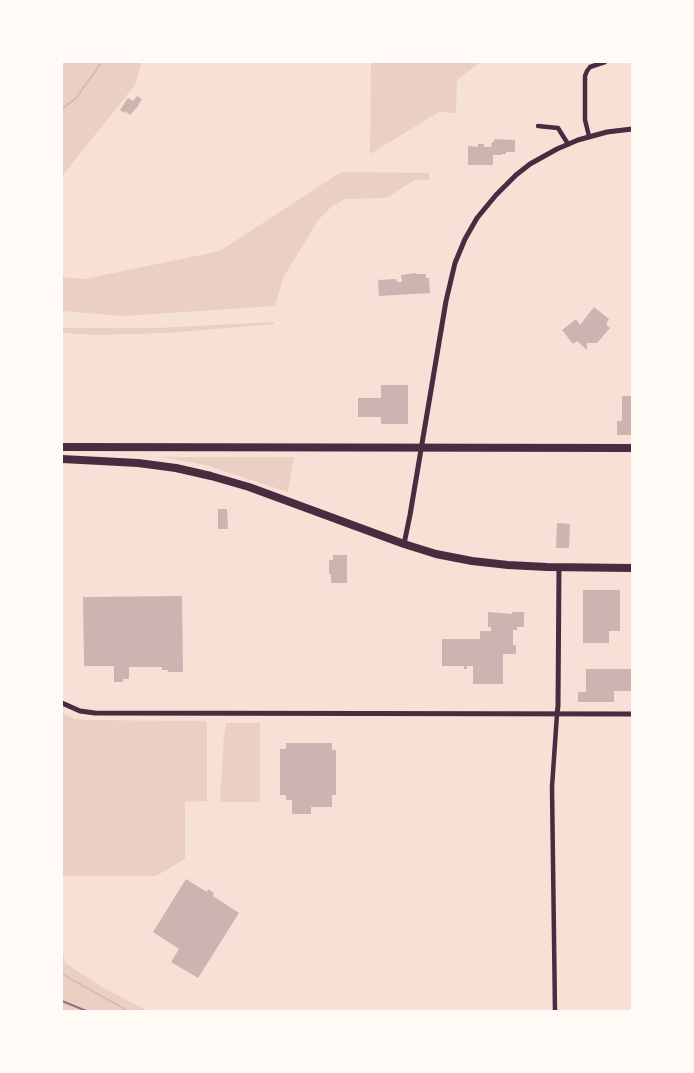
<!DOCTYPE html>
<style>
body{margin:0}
#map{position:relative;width:694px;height:1073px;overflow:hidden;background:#f7e1d7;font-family:"Nunito Sans",sans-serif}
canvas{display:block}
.frame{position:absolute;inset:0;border:63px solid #fffaf5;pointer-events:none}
</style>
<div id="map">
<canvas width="694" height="1073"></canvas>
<div class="frame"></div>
</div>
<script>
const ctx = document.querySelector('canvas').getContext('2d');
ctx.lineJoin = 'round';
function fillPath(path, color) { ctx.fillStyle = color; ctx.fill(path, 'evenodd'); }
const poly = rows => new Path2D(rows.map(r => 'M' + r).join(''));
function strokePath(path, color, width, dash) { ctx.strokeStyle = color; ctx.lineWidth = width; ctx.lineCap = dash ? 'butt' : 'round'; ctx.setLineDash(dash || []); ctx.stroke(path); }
fillPath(poly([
 [62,62,142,62,135,85,62,176],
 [371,62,480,62,457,80,456,113,439,112,370,154],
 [341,172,429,173,429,180,415,180,386,198,345,199,331,207,319,219,283,278,275,306,123,316,62,311,62,277,84,279,220,251],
 [274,322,274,324,166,333,98,335,62,333,62,328,156,328],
 [162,457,294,457,288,492,205,465],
 [62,713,73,718,83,720,205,721,207,723,207,801,185,802,185,859,156,876,62,876],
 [226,723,260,723,260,802,220,802,224,735],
 [62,947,65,963,102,987,148,1011,62,1011]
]), '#ebcfc5');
strokePath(poly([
 [62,109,76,98,102,62],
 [62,974,130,1012]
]), '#dcb8b0', 2);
fillPath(poly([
 [137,96,142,99,138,105,139,105,130,115,125,111,124,113,120,110,128,98,133,101],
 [494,139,515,140,515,152,506,152,506,154,502,154,502,155,493,155,493,165,468,165,468,146,478,147,478,144,484,144,484,147,491,147,492,142,494,142],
 [416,273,416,274,426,274,426,278,429,278,430,293,379,296,378,280,396,279,397,282,402,282,401,275],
 [594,307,609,319,606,324,610,328,597,343,587,343,587,350,577,341,573,344,562,330,576,319,580,325],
 [381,385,408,385,408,424,381,424,381,417,358,417,358,398,381,398],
 [622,396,632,396,632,435,617,435,617,421,622,421],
 [218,509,227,509,228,529,218,529],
 [557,523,570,524,569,548,556,548],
 [333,555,347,555,347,583,331,583,331,574,329,574,329,560,333,560],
 [583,590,620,590,620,631,609,631,609,643,583,643],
 [182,596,183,672,168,672,168,670,162,670,162,667,129,667,129,679,123,679,123,682,114,682,114,666,84,666,83,597],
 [488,612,512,614,512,612,524,612,524,627,517,627,517,630,513,630,513,645,516,645,516,654,503,654,503,684,473,684,473,666,467,666,467,669,464,669,464,666,442,666,442,639,480,639,480,631,491,631,491,627,488,627],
 [586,669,632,669,632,691,614,691,614,702,578,702,578,692,586,692],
 [286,743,332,743,332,750,336,750,336,795,332,795,332,807,311,807,311,814,292,814,292,800,286,800,286,795,280,795,280,749,286,749],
 [186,879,207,892,208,889,214,893,213,896,239,913,198,978,171,962,179,949,153,932]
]), '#ccb4b1');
strokePath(poly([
 [538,126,558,128,568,144],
 [589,136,585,120,585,76,587,71,590,67,605,62],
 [555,1012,552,787,557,714]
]), '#4a2c40', 4.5);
strokePath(poly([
 [404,544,410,515,446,301,455,263,465,239,477,218,496,195,516,175,530,164,557,149,578,140,607,132,632,129],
 [62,703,80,711,95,713,632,714],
 [557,714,558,706,559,568]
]), '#4a2c40', 5);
strokePath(poly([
 [62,447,632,448],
 [62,459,138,463,176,468,211,476,249,487,404,544,436,554,472,561,508,565,547,567,632,568]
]), '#4a2c40', 8);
strokePath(poly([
 [62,1001,89,1012]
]), '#8f747c', 2);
</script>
